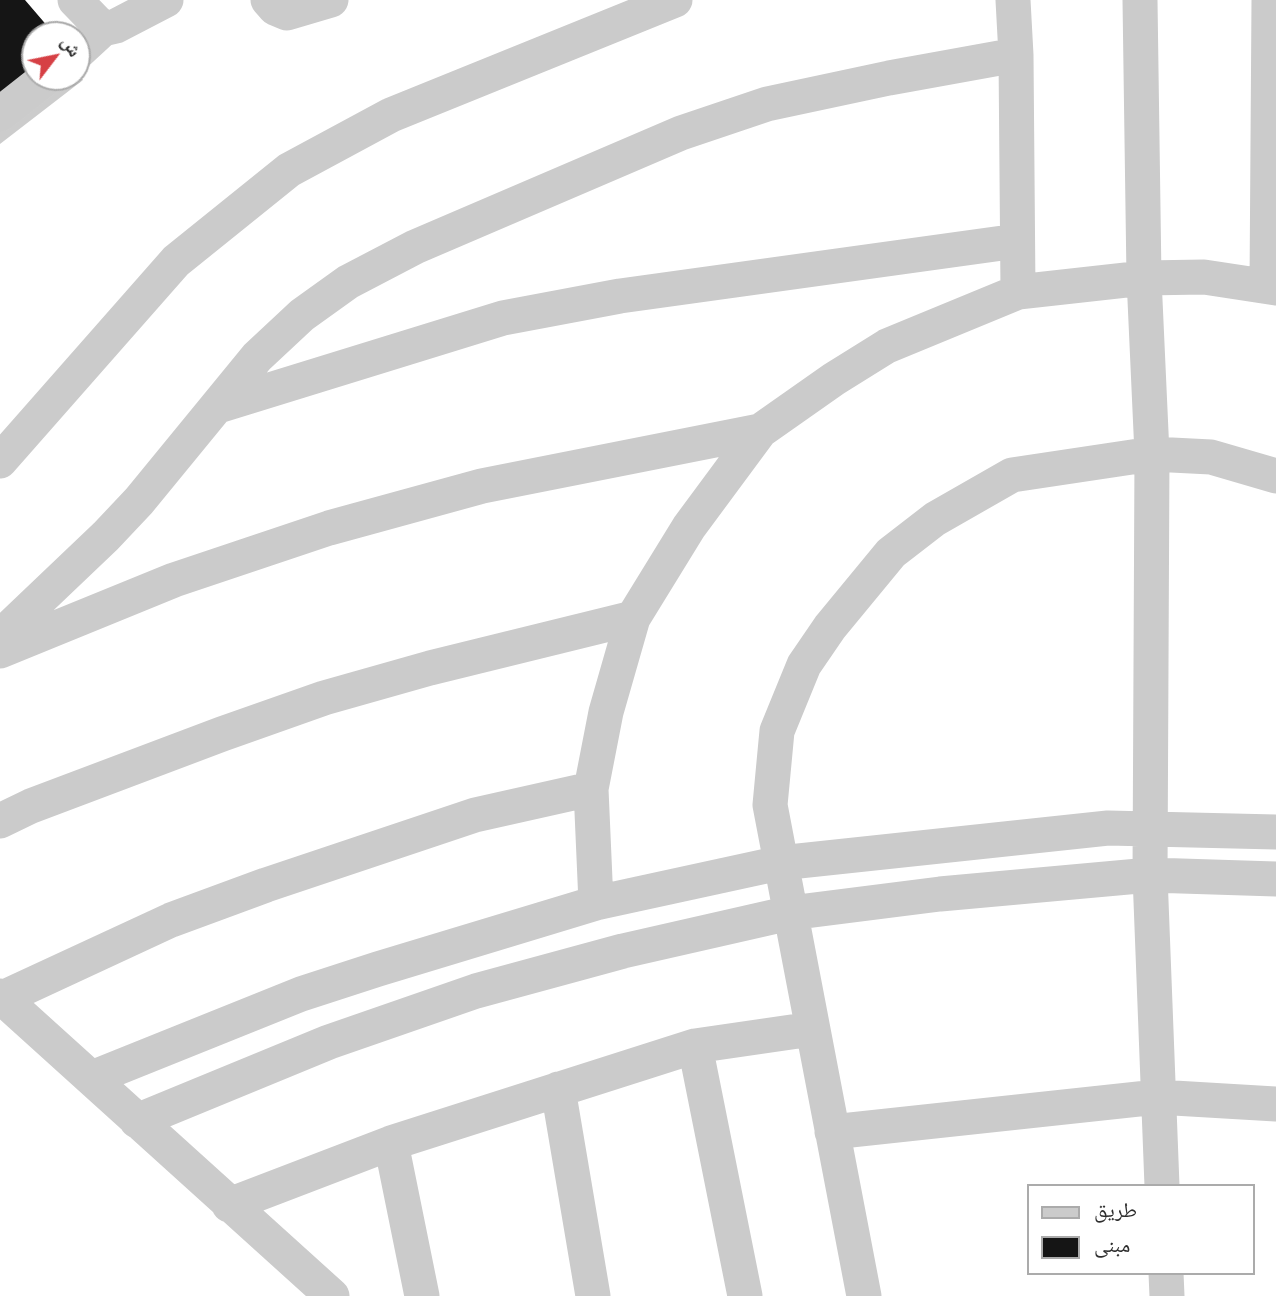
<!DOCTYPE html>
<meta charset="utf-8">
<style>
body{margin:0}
#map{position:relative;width:1276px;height:1296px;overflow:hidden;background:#fff;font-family:Mulish,"Noto Naskh Arabic",sans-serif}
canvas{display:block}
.legend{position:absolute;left:1027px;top:1184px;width:228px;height:91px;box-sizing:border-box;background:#fff;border:2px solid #ababab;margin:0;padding:9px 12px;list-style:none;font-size:21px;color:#2e2e2e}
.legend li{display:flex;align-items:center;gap:14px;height:35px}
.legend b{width:35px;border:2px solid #ababab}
.north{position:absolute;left:21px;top:21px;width:70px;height:70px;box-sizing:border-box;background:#fff;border:2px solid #ababab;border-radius:50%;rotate:58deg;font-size:19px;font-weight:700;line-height:28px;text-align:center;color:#2e2e2e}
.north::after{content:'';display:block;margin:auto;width:24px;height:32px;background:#d64045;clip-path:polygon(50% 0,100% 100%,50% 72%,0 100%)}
</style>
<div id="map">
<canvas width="1276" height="1296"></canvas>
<ul class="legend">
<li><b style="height:9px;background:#cbcbcb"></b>طريق</li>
<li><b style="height:19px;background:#151515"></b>مبنى</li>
</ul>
<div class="north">ش</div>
</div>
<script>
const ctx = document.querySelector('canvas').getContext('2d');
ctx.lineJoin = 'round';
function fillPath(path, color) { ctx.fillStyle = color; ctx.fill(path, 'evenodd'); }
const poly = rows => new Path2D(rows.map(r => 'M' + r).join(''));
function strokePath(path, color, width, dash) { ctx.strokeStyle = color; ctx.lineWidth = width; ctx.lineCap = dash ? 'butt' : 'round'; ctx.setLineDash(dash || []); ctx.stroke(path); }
fillPath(poly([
 [0,0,23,0,53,35,35,35,35,77,77,77,77,70,83,80,0,144]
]), '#0003');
fillPath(poly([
 [0,0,25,0,55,35,35,35,35,71,0,98]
]), '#151515');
strokePath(poly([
 [75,0,103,29,116,26,166,0],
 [268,0,275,8,287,13,331,0],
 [1013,0,1016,55,1018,292],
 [1140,0,1144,278,1152,454,1150,875,1162,1186],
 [77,53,103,29],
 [0,114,47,77],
 [1267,286,1269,0],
 [218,406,503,318,620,296,1017,241],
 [0,461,176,261,289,170,391,115,675,0],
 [0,637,106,536,139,501,257,357,302,315,348,282,415,247,681,133,767,104,889,78,1016,55],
 [0,651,174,580,329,528,482,486,760,431],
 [0,821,31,806,222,734,324,698,430,668,633,618],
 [596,903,591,789,606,712,633,618,689,527,760,431,834,379,887,346,1018,292,1144,278,1204,277,1276,288],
 [0,996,332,1296],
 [3,998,171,920,266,885,475,815,591,789],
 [695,1046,745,1296],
 [92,1078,301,994,378,969,596,903,780,863,1108,828,1276,832],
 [558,1089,593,1296],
 [137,1121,329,1042,476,991,623,951,790,913,940,894,1150,875,1276,879],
 [832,1132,1157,1097,1276,1104],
 [391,1143,422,1296],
 [229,1205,391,1143,695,1046,812,1029],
 [1166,1273,1167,1296],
 [864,1296,770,805,777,731,804,665,830,627,891,553,935,519,1012,475,1152,454,1211,457,1276,476]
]), '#cbcbcb', 35);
</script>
